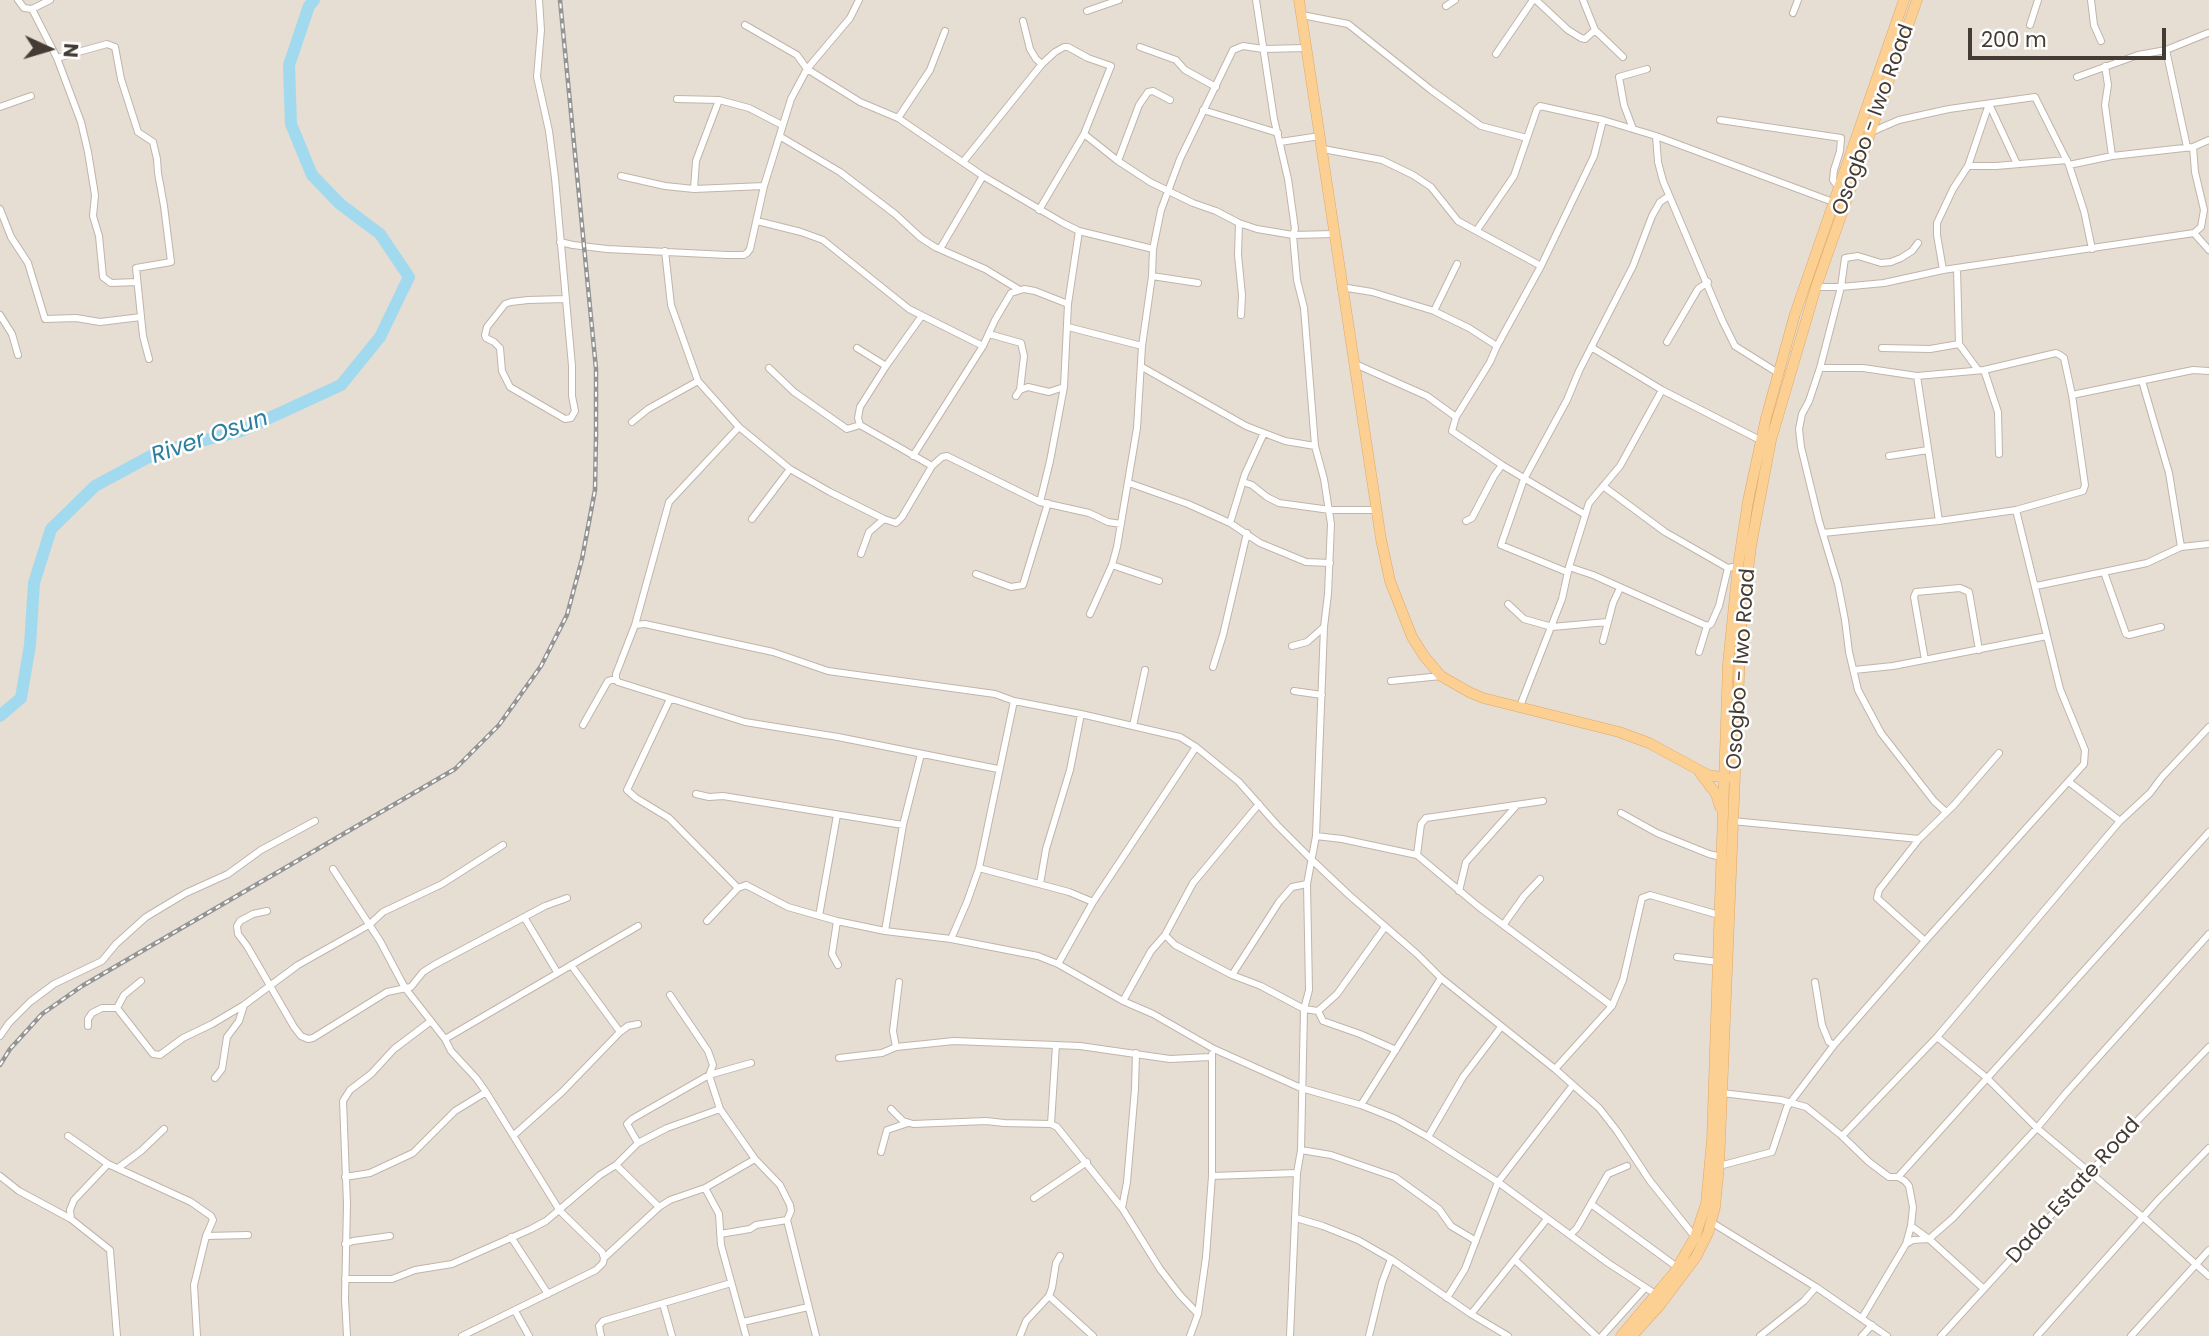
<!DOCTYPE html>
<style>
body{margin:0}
#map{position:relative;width:2209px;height:1336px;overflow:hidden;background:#f2ece5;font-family:Poppins,sans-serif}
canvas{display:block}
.north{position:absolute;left:14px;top:14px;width:70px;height:70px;-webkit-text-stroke:5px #fff;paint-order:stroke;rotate:94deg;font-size:19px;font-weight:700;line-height:28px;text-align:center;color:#443c34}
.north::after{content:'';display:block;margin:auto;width:24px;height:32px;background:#443c34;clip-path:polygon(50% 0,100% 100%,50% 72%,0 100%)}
.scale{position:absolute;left:1968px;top:28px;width:198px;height:32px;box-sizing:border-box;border:4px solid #443c34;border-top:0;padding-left:9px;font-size:21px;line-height:24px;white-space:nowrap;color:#443c34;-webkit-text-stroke:5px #fff;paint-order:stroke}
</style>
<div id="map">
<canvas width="2209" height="1336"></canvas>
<div class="north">N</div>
<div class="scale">200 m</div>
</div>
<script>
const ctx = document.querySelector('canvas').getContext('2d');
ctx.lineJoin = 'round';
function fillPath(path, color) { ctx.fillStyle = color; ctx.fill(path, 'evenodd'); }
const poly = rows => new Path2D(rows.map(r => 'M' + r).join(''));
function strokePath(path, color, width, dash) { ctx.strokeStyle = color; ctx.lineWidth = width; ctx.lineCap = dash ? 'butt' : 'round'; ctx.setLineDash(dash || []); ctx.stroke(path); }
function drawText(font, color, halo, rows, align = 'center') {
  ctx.font = font + ' Poppins,sans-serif'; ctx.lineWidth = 5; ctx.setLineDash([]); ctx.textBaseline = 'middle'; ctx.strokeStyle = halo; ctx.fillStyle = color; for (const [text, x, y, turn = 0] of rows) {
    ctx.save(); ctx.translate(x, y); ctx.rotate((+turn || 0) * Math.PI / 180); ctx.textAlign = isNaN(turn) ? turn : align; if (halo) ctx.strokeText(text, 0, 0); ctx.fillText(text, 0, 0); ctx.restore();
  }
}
fillPath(poly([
 [0,0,2209,0,2209,1336,0,1336]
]), '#e6ddd3');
strokePath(poly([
 [0,716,21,698,30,645,34,583,51,529,95,486,160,451,241,431,341,385,380,337,409,277,380,234,340,204,312,175,291,124,289,65,309,6,314,0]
]), '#a1daee', 12);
const street = poly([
 [18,0,24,8,32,9],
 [50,0,32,9,57,58,107,44,115,47,121,79,138,132,153,142,157,159,158,173,164,206,171,262,136,268,143,336,149,359],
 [539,0,541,30,537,77,549,131,555,178,572,366,572,396,575,411,571,418,565,419,510,387,502,371,500,348,494,342,486,338,485,335,487,327,505,304,511,302,528,300,565,299],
 [1256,0,1274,119,1288,179,1295,229,1293,235,1297,280,1304,308,1315,446,1324,479,1331,524,1328,594,1324,627,1316,836],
 [1536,0,1568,30,1581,38,1585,39,1595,30],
 [1583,0,1595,30,1623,57],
 [2091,0,2094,25,2101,41],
 [1446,6,1455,0],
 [1087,11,1119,0],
 [1793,13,1798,0],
 [1302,15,1348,24,1431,90,1481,126,1527,138],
 [1023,21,1030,49,1036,59,1042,64],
 [745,25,797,55,807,69,860,102,898,118,983,176,1063,223,1079,231,1153,249],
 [2030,25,2038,0],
 [1140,47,1176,60,1185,70,1216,87],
 [2166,50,2187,147],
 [1496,54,1533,0],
 [57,58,81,122,88,152,95,195,93,216,99,236,103,277,111,283,137,282],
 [2105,66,2108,85,2105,105,2112,156],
 [2077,77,2138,55,2166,50,2208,33],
 [677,99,719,100,749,108,782,125],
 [1989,104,2017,164],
 [0,107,31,96],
 [1203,110,1278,133],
 [898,118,930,70,945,31],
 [1720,120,1841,138,1840,151,1834,170,1833,180,1838,187],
 [1633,129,1624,105,1619,77,1647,69],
 [1871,132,1899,120,1949,109,2035,97,2069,165,2084,211,2092,249],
 [1084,134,1118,161,1150,182,1193,203,1216,211,1239,223,1257,229,1293,235,1334,234],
 [1656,136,1658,162,1663,181,1723,322,1735,346,1778,373],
 [781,137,840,172,895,214,921,238,935,247,985,269,1018,289],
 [1280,142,1320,136],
 [1323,149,1382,160,1413,175,1431,187,1458,221,1541,266],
 [1118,161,1139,105,1148,92,1153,91,1170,100],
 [963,162,1042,64,1055,52,1064,47,1068,47,1088,58,1111,66,1084,134,1039,210],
 [2069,165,2112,156,2193,147,2209,140],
 [1968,166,1996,166,2067,160],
 [621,176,665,186,694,189,764,186],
 [694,189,696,161,719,100],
 [0,209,11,237,28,263,45,319,76,318,100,322,141,317],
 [757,221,801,232,823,240,909,309,983,346],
 [1239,223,1238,255,1242,295,1241,315],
 [1477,230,1514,176,1537,109,1540,106,1603,120,1656,136,1833,202],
 [2194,233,2209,250],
 [560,242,573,245,607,249,727,255,744,255,747,253,750,249,764,186,791,99,807,69,850,18,859,0],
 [1918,243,1912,251,1901,258,1891,262,1881,263,1858,256,1845,258,1841,287,1820,368,1809,401,1802,414,1799,429,1801,447,1819,521,1838,584,1845,620,1849,652,1858,690,1881,733,1934,801,1946,812],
 [940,249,983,176],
 [665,251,671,305,698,381,739,427,790,469,830,492,884,519,896,523,902,517,932,466,942,457,947,456,1040,502,1089,513,1108,522,1121,524],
 [1957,269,1959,344,1978,370],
 [1943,270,1937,235,1937,223,1953,189,1968,166,1989,104],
 [1152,276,1198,283],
 [1341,287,1372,292,1434,311,1469,328,1497,346],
 [1816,287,1841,287,1884,283,1943,270,2194,233,2201,227,2204,210,2195,172,2193,147],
 [1434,311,1457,264],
 [0,315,12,334,18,355],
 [921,317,886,366,860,407,858,418,860,425,932,466],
 [1068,327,1142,346],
 [989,334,1021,343,1024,356,1020,390],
 [1667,342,1698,289,1708,282],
 [1591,347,1662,390,1760,440],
 [857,348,886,366],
 [1882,348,1930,349,1959,344],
 [1353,363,1427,396,1456,417],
 [1142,367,1246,426,1285,441,1315,446],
 [769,368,794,392,847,429,860,425],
 [1820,368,1863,368,1917,376,1984,370,2056,353,2060,355,2064,358,2072,395,2085,485,2083,491,2016,510,1939,521,1823,533],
 [1984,370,1998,412,1999,454],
 [1917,376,1939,521],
 [2142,381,2169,473,2181,547],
 [2072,395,2193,370,2209,371],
 [1016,396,1020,390,1028,387,1049,392,1064,387],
 [632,422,648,409,698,381],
 [913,456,983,346,995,320,1011,293,1024,289,1035,291,1068,304],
 [1889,456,1928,450],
 [1243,482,1252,485,1267,497,1279,503,1330,510,1376,510],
 [1129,483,1188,504,1230,523,1260,543,1306,562,1330,563],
 [1603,486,1665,532,1728,568,1738,566],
 [1040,502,1050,461,1064,387,1068,304,1079,231],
 [1584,514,1502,465,1452,431,1456,417,1490,362,1497,346,1541,266,1594,156,1603,120],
 [752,519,790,469],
 [1466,521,1472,518,1494,476,1502,465],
 [1230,523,1245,474,1264,433],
 [861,554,869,532,884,519],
 [1112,565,1159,581],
 [1569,567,1593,575,1707,626],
 [1567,572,1501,545,1524,479,1567,400,1579,371,1633,266,1652,216,1660,202,1669,196],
 [2104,572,2126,634,2129,635,2161,627],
 [976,574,1011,587,1023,585,1048,503],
 [2036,586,2147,563,2181,547,2209,544],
 [1508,604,1524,619,1552,627,1607,622],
 [1090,614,1112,565,1117,547,1137,428,1142,346,1152,276,1153,249,1161,210,1180,159,1233,50,1243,46,1263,49,1306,48],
 [635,625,669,502,739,427],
 [1603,641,1613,603,1620,588],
 [1292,646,1307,642,1324,627],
 [1699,652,1707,626,1711,624,1719,606,1728,568],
 [1925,660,1914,597,1916,592,1960,588,1969,592,1979,650],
 [1213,667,1223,635,1247,533],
 [1854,670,1893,666,2047,636],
 [1391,681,1441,676],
 [1294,691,1322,695],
 [670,699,627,790,636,798,669,818,738,888],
 [1520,706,1562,599,1569,567,1589,503,1620,466,1662,390],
 [583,725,608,681,616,679],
 [1133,726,1145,670],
 [998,769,838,737,745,722,618,682,616,679,616,674,635,625,645,624,773,652,828,671,995,694,1014,701,1081,714,1180,737,1196,747,1239,782,1277,825,1312,860,1349,895,1417,954,1441,978,1555,1069,1599,1108,1617,1131,1650,1181,1695,1237],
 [2069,782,2120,821],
 [696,794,709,797,723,796,903,825],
 [1621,813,1657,833,1709,854,1721,857],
 [1732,821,1919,839],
 [1417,855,1421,824,1426,818,1543,801],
 [979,868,1069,892,1093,902],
 [333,869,380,941,405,988,445,1039,451,1051,476,1078,486,1092,560,1211,602,1252,604,1258,603,1263,596,1270,462,1336],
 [1040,884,1046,849,1070,770,1081,714],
 [1459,891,1466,862,1517,805],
 [267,911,253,914,240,921,237,926,238,934,247,946,294,1027,301,1036,308,1039,313,1038,387,992,411,987,423,972,434,965,545,906,567,898],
 [819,916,837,815],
 [524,917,557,972],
 [707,921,738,888,746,885,788,907,837,921,885,931,951,939,1038,956,1058,964,1123,1001,1153,1014,1214,1049,1301,1088,1361,1105,1396,1119,1428,1137,1498,1182,1608,1263,1657,1295],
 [837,921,832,954,838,965],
 [1504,924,1524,896,1540,879],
 [885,931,903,825,921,754],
 [1165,935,1175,945,1232,975,1261,986,1304,1009,1318,1011,1337,994,1385,927],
 [951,939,967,902,979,868,1014,701],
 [1925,941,1877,898,1879,890,1919,839,1954,805,1999,753],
 [1677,957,1718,962],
 [1058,964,1093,902,1196,747],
 [571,965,620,1032],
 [1232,975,1279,902,1292,887,1307,884],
 [1815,982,1822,1025,1829,1042,1834,1045],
 [670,995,708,1051,713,1065,709,1075,720,1109,755,1159,780,1185,790,1205,791,1211,787,1220,816,1336],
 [1123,1001,1151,951,1165,935,1193,883,1259,804],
 [117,1008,124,995,141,981],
 [1318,1011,1323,1021,1360,1034,1396,1050],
 [88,1026,88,1019,92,1013,102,1008,117,1008,153,1054,160,1055,183,1038,212,1024,244,1005,298,965,369,925,383,912,442,884,503,845],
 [0,1036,9,1023,30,1002,54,984,102,961,116,944,146,917,186,893,228,874,261,850,315,821],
 [1937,1037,1987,1078,2037,1128,2144,1218,2209,1276],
 [445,1039,638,926],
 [896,1047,893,1031,899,982],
 [839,1058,882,1053,896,1047,954,1041,1080,1046,1170,1059,1210,1057],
 [1555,1069,1612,1006,1623,980,1642,898,1650,895,1719,915],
 [215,1078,222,1069,227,1037,239,1021,244,1005],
 [1722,1093,1781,1100,1806,1107,1842,1136,1869,1162,1889,1177,1898,1177,1905,1181,1909,1186,1913,1207,1911,1226,1906,1244,1862,1318],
 [1361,1105,1441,978],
 [891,1109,903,1121,913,1124,986,1121,1004,1123,1051,1124,1057,1127,1122,1208,1160,1269,1180,1295,1198,1314],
 [1051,1124,1056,1045],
 [514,1135,562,1092,620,1032,628,1026,638,1024],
 [68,1136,108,1164,191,1202,211,1216,213,1220,206,1236,194,1285,197,1336],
 [1842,1136,1937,1037,2120,821,2150,793,2162,777,2209,727],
 [1428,1137,1463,1077,1501,1027],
 [638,1143,627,1124,632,1119,709,1075,751,1063],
 [1301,1150,1331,1155,1395,1177,1439,1209,1451,1226,1476,1241],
 [881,1152,887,1130,908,1123],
 [616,1165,659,1207,670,1200,705,1188,755,1159],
 [1719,1166,1772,1152,1787,1107,1834,1045,1925,941,2084,764,2085,750,2060,689,2016,510],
 [118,1168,141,1151,164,1129],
 [0,1176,19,1191,71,1219,110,1250,117,1336],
 [1212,1176,1297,1173],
 [345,1177,370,1173,413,1153,455,1111,486,1092],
 [1898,1177,2209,832],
 [705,1188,719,1214,721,1245,746,1336],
 [1034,1198,1087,1162],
 [1591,1204,1677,1267],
 [1122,1208,1127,1182,1135,1089,1136,1053],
 [1296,1218,1323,1226,1358,1240,1391,1259,1471,1314,1508,1336],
 [71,1219,70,1210,74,1200,108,1164],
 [1711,1222,1816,1287,1887,1336],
 [1911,1226,1929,1239,1984,1289],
 [720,1234,750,1229,756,1225,787,1220],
 [1570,1235,1577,1228,1608,1174,1627,1166],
 [206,1236,248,1235],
 [511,1237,548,1294],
 [345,1244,353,1241,390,1236],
 [1906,1244,1913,1240,1929,1239,1953,1218,2037,1128,2066,1093,2209,934],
 [604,1258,659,1207],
 [1515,1260,1596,1336],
 [345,1279,392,1279,415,1270,452,1264,531,1229,546,1221,600,1175,616,1165,638,1143,667,1128,720,1109],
 [1049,1296,1093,1336],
 [1447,1298,1465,1269,1498,1182,1573,1085],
 [663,1304,672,1336],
 [515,1311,529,1336],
 [1471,1314,1547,1219],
 [743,1322,808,1307],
 [347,1336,345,1299,347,1204,343,1101,350,1090,371,1074,394,1049,431,1021],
 [601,1336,599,1326,603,1321,731,1283],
 [1020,1336,1026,1321,1049,1296,1052,1288,1056,1263,1060,1256],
 [1190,1336,1198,1314,1206,1257,1212,1176,1212,1054],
 [1290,1336,1297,1173,1301,1150,1304,1009,1309,990,1307,884,1316,836,1342,839,1417,855,1479,907,1612,1006],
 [1369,1336,1382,1283,1391,1259],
 [1602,1336,1645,1288],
 [1760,1336,1804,1301,1816,1287],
 [1862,1336,1872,1325],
 [1941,1336,2137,1121,2209,1047],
 [2037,1336,2159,1199,2209,1148],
 [2131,1336,2209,1250]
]);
const primary = poly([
 [1299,0,1381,539,1390,581,1412,637,1424,656,1441,676,1469,692,1483,698,1619,732,1649,743,1708,775,1727,778],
 [1700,773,1716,794,1720,807],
 [1621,1336,1674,1273,1695,1237,1706,1204,1712,1140,1728,664,1738,566,1748,501,1766,418,1795,314,1904,0],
 [1632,1336,1660,1305,1696,1257,1708,1233,1715,1207,1719,1166,1741,628,1751,546,1771,440,1816,287,1917,0]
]);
strokePath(street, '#c0b5aa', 8);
strokePath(primary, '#e1a964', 11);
strokePath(street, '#fff', 6);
strokePath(primary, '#fccf93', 10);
const rail = poly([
 [0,1065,10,1049,42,1014,82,986,455,769,499,725,541,666,567,615,582,559,595,490,596,435,596,369,560,0]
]);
strokePath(rail, '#949494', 4.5);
strokePath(rail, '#fff', 2, [5]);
drawText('21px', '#443c34', '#fff', [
 ["Osogbo - Iwo Road",1874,120,-70],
 ["Osogbo - Iwo Road",1742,669,-86],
 ["Dada Estate Road",2074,1191,-48]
]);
drawText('italic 23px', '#2d7f9e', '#fff', [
 ["River Osun",210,438,-19]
]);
</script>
